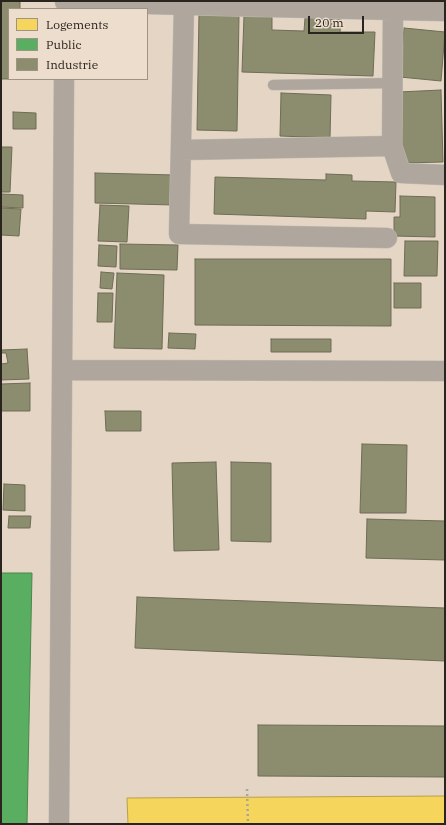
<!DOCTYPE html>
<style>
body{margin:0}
#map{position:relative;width:446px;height:825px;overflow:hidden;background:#e5ddd4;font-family:"IBM Plex Serif",serif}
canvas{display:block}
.frame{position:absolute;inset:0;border:2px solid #2a241e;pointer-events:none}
.legend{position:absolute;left:8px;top:8px;width:140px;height:72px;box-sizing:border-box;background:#edddcc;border:1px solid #9f9386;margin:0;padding:5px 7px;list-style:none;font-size:12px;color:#2a241e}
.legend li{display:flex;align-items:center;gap:8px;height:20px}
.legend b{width:20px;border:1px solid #9f9386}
.scale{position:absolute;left:308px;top:16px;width:56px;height:18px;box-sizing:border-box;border:2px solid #2a241e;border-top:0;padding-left:5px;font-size:12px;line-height:14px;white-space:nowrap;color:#2a241e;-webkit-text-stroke:3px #edddcc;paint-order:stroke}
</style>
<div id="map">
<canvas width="446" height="825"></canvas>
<div class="frame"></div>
<ul class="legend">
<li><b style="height:11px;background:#f6d55c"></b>Logements</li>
<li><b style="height:11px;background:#5aae61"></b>Public</li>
<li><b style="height:11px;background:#8c8c6e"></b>Industrie</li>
</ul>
<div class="scale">20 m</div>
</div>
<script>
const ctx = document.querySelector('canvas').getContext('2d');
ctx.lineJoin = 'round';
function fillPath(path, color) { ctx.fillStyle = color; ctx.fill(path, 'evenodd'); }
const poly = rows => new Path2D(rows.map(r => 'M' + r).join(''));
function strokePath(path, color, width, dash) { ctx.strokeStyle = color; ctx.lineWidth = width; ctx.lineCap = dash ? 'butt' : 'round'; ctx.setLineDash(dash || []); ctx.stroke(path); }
fillPath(poly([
 [1,1,445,1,445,824,1,824],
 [9,9,147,9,147,79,9,79]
]), '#e5d5c5');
const homes = poly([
 [445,796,445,824,128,824,127,798,445,796]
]);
fillPath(homes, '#f6d55c');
strokePath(homes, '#b9a049', 1);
const public = poly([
 [1,573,32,573,27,824,1,824,1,573]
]);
fillPath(public, '#5aae61');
strokePath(public, '#4c854d', 1);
const industry = poly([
 [1,1,20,1,20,9,9,9,9,79,1,79,1,1],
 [199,14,239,15,237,131,197,130,199,14],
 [244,16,272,17,272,30,304,31,305,18,341,19,340,32,375,32,373,76,242,72,244,16],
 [404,28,445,32,441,81,400,77,404,28],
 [441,90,443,162,402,163,399,92,441,90],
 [281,93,331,95,330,138,280,136,281,93],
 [13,112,36,113,36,129,13,129,13,112],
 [1,147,12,147,10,192,1,192,1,147],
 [95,173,175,175,174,205,95,203,95,173],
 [326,174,352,175,352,181,396,182,395,212,366,211,366,219,214,214,215,177,326,180,326,174],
 [1,194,23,195,23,208,1,207,1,194],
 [400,196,435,197,435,237,394,236,394,217,400,217,400,196],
 [100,205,129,206,127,242,98,241,100,205],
 [1,208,21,209,19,236,1,235,1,208],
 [405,241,438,241,437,276,404,276,405,241],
 [120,244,178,245,177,270,120,269,120,244],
 [99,245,117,246,116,267,98,266,99,245],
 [195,259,391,259,391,326,195,325,195,259],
 [101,272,114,273,112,289,100,288,101,272],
 [117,273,164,275,162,349,114,348,117,273],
 [394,283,421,283,421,308,394,308,394,283],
 [98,293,113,293,112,322,97,322,98,293],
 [169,333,196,334,195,349,168,348,169,333],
 [271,339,331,339,331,352,271,352,271,339],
 [27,349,29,379,1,380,1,364,8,363,6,353,1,353,1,350,27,349],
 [30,383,30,411,1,411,1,384,30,383],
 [105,411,141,411,141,431,106,431,105,411],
 [362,444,407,445,406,513,360,513,362,444],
 [216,462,219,550,174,551,172,463,216,462],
 [231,462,271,463,271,542,231,541,231,462],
 [4,484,25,485,25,511,3,510,4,484],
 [9,516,31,516,30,528,8,528,9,516],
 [367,519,445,521,445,560,366,558,367,519],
 [137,597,445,608,445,661,135,648,137,597],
 [258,725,445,726,445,777,258,776,258,725]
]);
fillPath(industry, '#8c8c6e');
strokePath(industry, '#6f6d56', 1);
const service = poly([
 [273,85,393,83]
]);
const minor = poly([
 [65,2,393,10,392,146,401,173,445,175],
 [184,5,179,234,387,238],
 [393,10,445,11],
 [181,150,392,146],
 [62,370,445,371],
 [59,824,64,79]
]);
strokePath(service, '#c2bcb5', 11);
strokePath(minor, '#c2bcb5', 21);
strokePath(poly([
 [247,789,248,824]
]), '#aba49c', 2.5, [2, 3]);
strokePath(service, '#afa79d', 10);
strokePath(minor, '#afa79d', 20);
</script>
